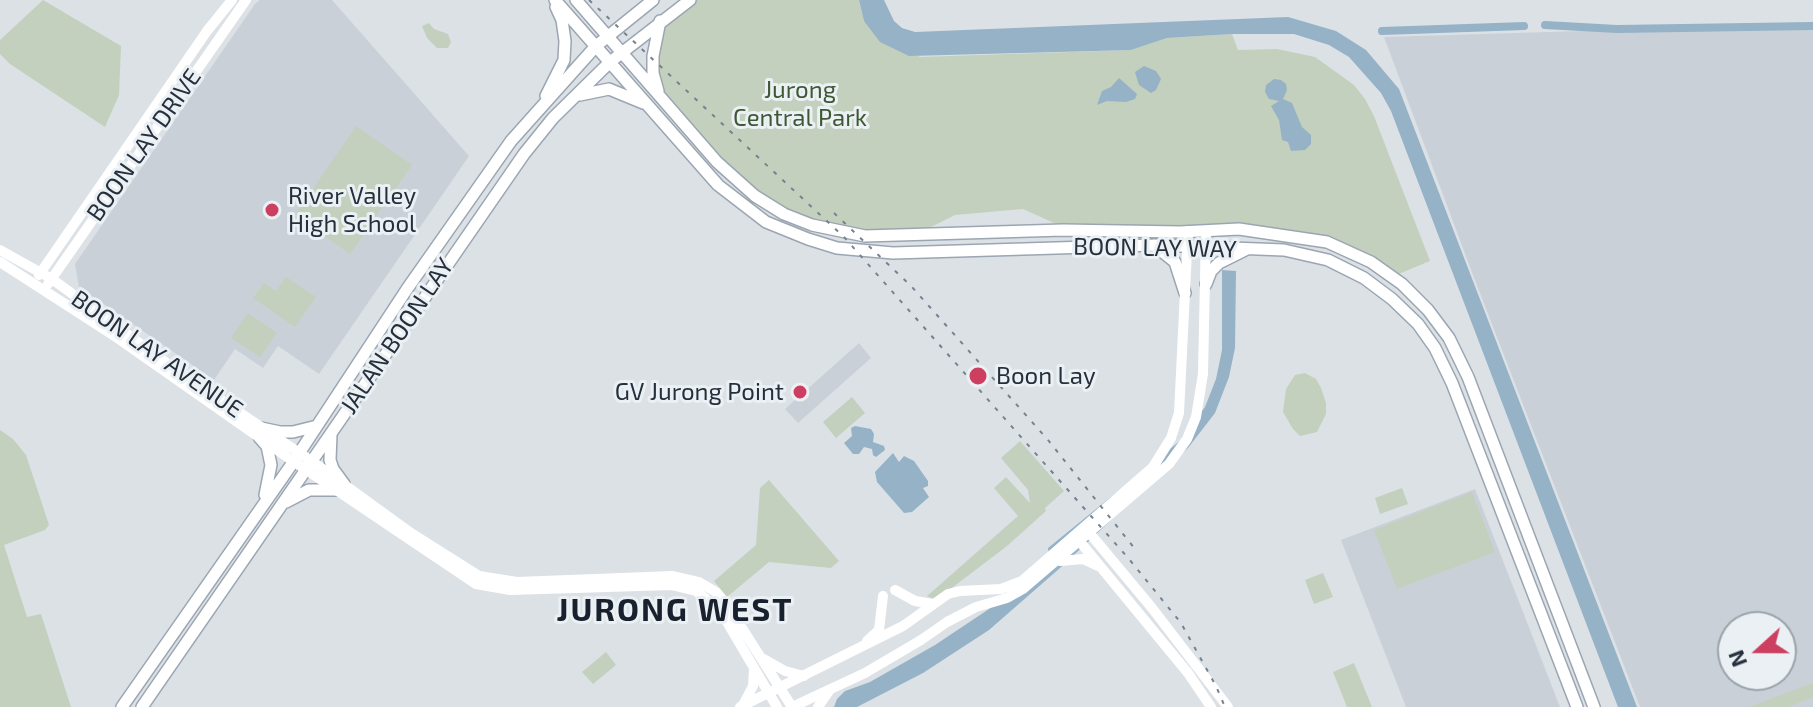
<!DOCTYPE html>
<style>
body{margin:0}
#map{position:relative;width:1813px;height:707px;overflow:hidden;background:#dce1e6;font-family:"Exo 2",sans-serif}
canvas{display:block}
.north{position:absolute;left:1717px;top:611px;width:80px;height:80px;box-sizing:border-box;background:#ebf0f4;border:2px solid #9ca3aa;border-radius:50%;rotate:249deg;font-size:22px;font-weight:700;line-height:32px;text-align:center;color:#26303c}
.north::after{content:'';display:block;margin:auto;width:28px;height:36px;background:#cd3f60;clip-path:polygon(50% 0,100% 100%,50% 72%,0 100%)}
</style>
<div id="map">
<canvas width="1813" height="707"></canvas>
<div class="north">N</div>
</div>
<script>
const ctx = document.querySelector('canvas').getContext('2d');
ctx.lineJoin = 'round';
function fillPath(path, color) { ctx.fillStyle = color; ctx.fill(path, 'evenodd'); }
const poly = rows => new Path2D(rows.map(r => 'M' + r).join(''));
function strokePath(path, color, width, dash) { ctx.strokeStyle = color; ctx.lineWidth = width; ctx.lineCap = dash ? 'butt' : 'round'; ctx.setLineDash(dash || []); ctx.stroke(path); }
function drawText(font, color, halo, rows, align = 'center') {
  ctx.font = font + ' "Exo 2",sans-serif'; ctx.lineWidth = 6; ctx.setLineDash([]); ctx.textBaseline = 'middle'; ctx.strokeStyle = halo; ctx.fillStyle = color; for (const [text, x, y, turn = 0] of rows) {
    ctx.save(); ctx.translate(x, y); ctx.rotate((+turn || 0) * Math.PI / 180); ctx.textAlign = isNaN(turn) ? turn : align; if (halo) ctx.strokeText(text, 0, 0); ctx.fillText(text, 0, 0); ctx.restore();
  }
}
fillPath(poly([
 [260,0,332,0,469,156,319,374,278,346,263,368,235,349,214,380,79,287,75,264,255,4],
 [1813,24,1813,707,1640,707,1473,275,1384,37],
 [1733,627,1781,627,1781,675,1733,675],
 [859,343,871,358,798,423,785,409],
 [1475,489,1560,707,1406,707,1341,540]
]), '#cad0d8');
fillPath(poly([
 [43,0,121,46,119,95,105,127,10,64,0,54,0,40],
 [695,0,859,0,864,21,920,57,1131,50,1167,38,1232,34,1238,50,1277,49,1315,57,1354,85,1365,99,1374,116,1430,261,1396,275,1372,257,1241,226,1063,227,1023,209,955,215,915,235,865,235,813,224,755,195,660,95,657,40,670,17],
 [429,23,434,29,448,34,451,42,448,48,437,48,427,38,422,26],
 [356,126,412,165,350,254,295,215],
 [286,277,316,297,295,327,253,298,264,283,276,291],
 [248,313,277,333,260,357,231,338],
 [1305,373,1316,379,1321,388,1326,403,1326,414,1317,432,1300,436,1293,429,1283,412,1286,389,1295,375],
 [852,397,865,413,836,438,823,422],
 [0,430,13,439,26,455,49,525,45,530,4,545,27,617,41,614,71,707,0,707],
 [1020,441,1064,491,1045,508,1046,511,1007,546,936,600,927,596,1018,516,994,488,1006,477,1030,503,1028,490,1001,458],
 [769,480,839,561,831,568,769,562,727,597,714,581,756,545,760,488],
 [1402,488,1408,504,1380,514,1375,498],
 [1472,492,1495,552,1397,589,1374,530],
 [1323,573,1333,597,1314,604,1305,580],
 [606,652,616,665,593,684,582,672],
 [1354,663,1372,707,1347,707,1333,672],
 [1813,683,1813,697,1788,707,1749,707]
]), '#c3d0bd');
fillPath(poly([
 [859,0,884,0,894,21,902,28,915,32,1288,17,1336,31,1366,50,1399,89,1637,707,1618,707,1391,111,1381,93,1349,57,1329,45,1294,34,1232,34,1167,38,1131,50,909,56,880,42,864,21],
 [1144,66,1156,71,1161,79,1156,90,1151,93,1139,85,1135,72],
 [1119,78,1137,94,1135,99,1126,102,1107,101,1097,105,1102,91,1111,87],
 [1274,79,1281,80,1286,84,1287,90,1283,99,1292,103,1302,127,1311,135,1311,144,1305,150,1291,151,1288,142,1282,140,1279,120,1271,106,1279,101,1269,99,1265,92,1266,85],
 [1222,270,1236,271,1235,348,1229,377,1215,413,1188,448,1060,568,989,630,923,673,857,707,834,707,837,699,845,691,870,682,935,645,998,603,1049,556,1048,548,1181,440,1205,407,1216,379,1222,350],
 [855,426,871,429,874,434,873,442,884,446,885,450,876,457,873,455,872,449,864,447,859,454,853,454,844,443,852,436,851,428],
 [893,453,899,462,904,456,914,461,928,481,928,486,923,488,929,497,912,512,904,513,877,482,875,472]
]), '#96b2c7');
strokePath(poly([
 [1545,25,1617,29,1813,26],
 [1382,31,1524,26]
]), '#96b2c7', 8);
const primary = poly([
 [555,0,718,185,766,222,808,239,837,248,893,253,1154,245,1284,250,1328,260,1364,278,1392,299,1418,324,1435,348,1452,383,1577,707],
 [576,0,717,162,755,196,784,214,812,225,865,236,1063,230,1180,232,1239,229,1327,242,1371,262,1402,284,1428,310,1449,338,1468,377,1594,707],
 [658,91,653,73,653,56,660,21],
 [580,95,609,89,643,103],
 [546,96,564,60,565,41,562,20,556,7],
 [1154,245,1175,262,1185,293],
 [1206,284,1211,271,1219,263,1247,249],
 [261,428,280,432,293,432,317,426],
 [331,435,330,460,333,469,344,484],
 [259,437,267,446,271,465,265,495],
 [286,502,309,490,337,490],
 [122,707,294,461,407,289,511,141,596,46,653,0],
 [142,707,524,154,553,118,610,62,690,0]
]);
strokePath(primary, '#9ba6b2', 14);
strokePath(poly([
 [0,250,52,279,175,369,320,467,411,533,479,576,517,582,673,576,699,582,716,592,728,606,792,707,865,673,921,640,947,622,976,607,1007,598,1023,589,1169,464,1187,439,1196,417,1203,374,1206,231],
 [0,262,113,335,287,457,476,584,510,590,671,585,696,591,720,610,777,707],
 [39,275,207,31,232,0],
 [48,284,246,0],
 [1087,530,1152,608,1228,707],
 [1076,537,1188,673,1211,707],
 [1060,561,1083,559,1098,566],
 [895,590,915,601,933,604],
 [867,641,879,630,883,596],
 [762,658,785,671,804,676],
 [743,705,753,686,754,670],
 [740,707,903,626,948,594,960,591,1001,589,1022,581,1153,467,1171,438,1179,413,1188,231],
 [818,707,829,691]
]), '#fff', 10);
strokePath(primary, '#fff', 11);
strokePath(poly([
 [589,0,844,237,1129,559,1181,623,1216,686,1225,707],
 [834,213,912,287,1048,440,1135,549]
]), '#758290', 2, [4, 8]);
for (const [x, y, r, color] of [
 [272,210,8,"#cd3f60"],
 [978,376,10,"#cd3f60"],
 [800,392,8,"#cd3f60"]
]) { const dot = new Path2D(); dot.arc(x, y, r, 0, 2 * Math.PI); ctx.fillStyle = color; ctx.fill(dot); strokePath(dot, '#ebf0f4', 3); }
drawText('24px', '#3d5833', '#ebf0f4', [
 ["Jurong",800,90],
 ["Central Park",800,118]
]);
drawText('24px', '#26303c', '#ebf0f4', [
 ["BOON LAY DRIVE",144,145,-55],
 ["BOON LAY WAY",1155,248,1],
 ["JALAN BOON LAY",397,336,-56],
 ["BOON LAY AVENUE",157,354,35]
]);
drawText('24px', '#26303c', '#ebf0f4', [
 ["River Valley",288,196],
 ["High School",288,224],
 ["Boon Lay",996,376],
 ["GV Jurong Point",784,392,"right"]
], 'left');
ctx.letterSpacing = '2px';
drawText('bold 32px', '#18212d', '#ebf0f4', [
 ["JURONG WEST",675,610]
]);
ctx.letterSpacing = '0px';
</script>
